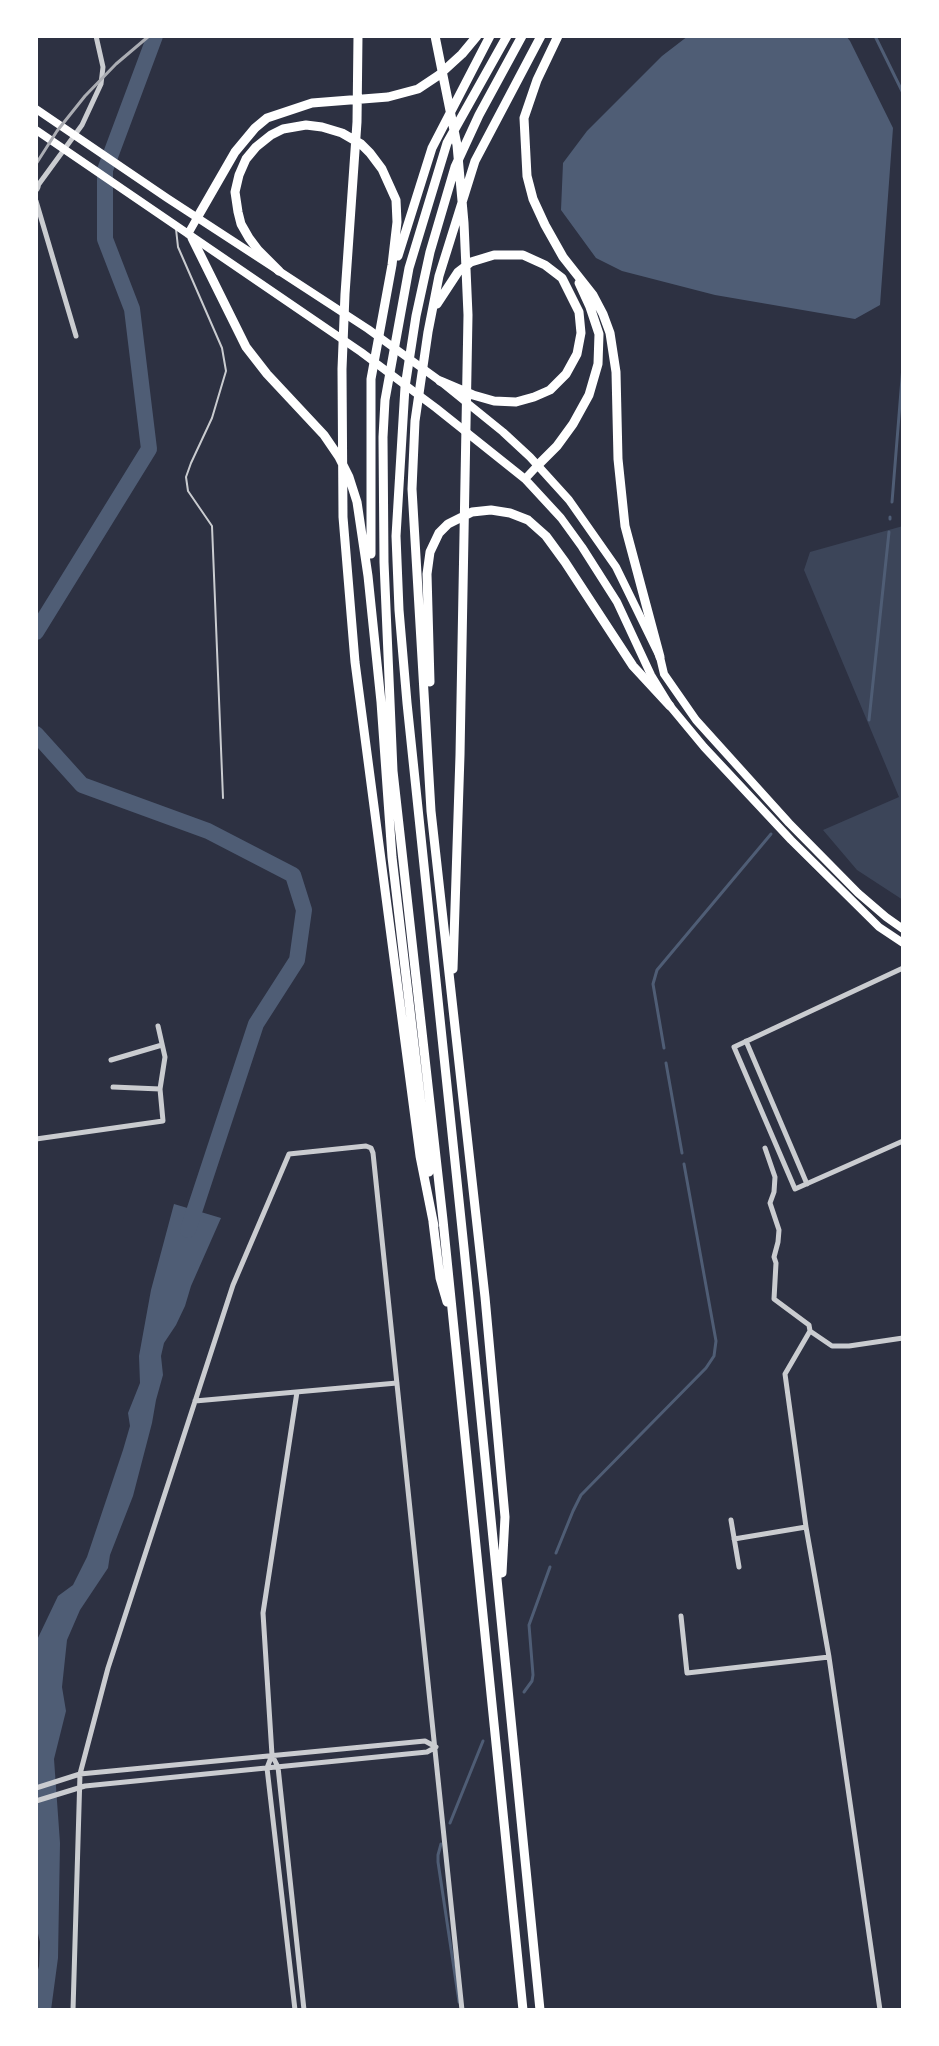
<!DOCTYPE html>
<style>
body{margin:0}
#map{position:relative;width:939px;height:2046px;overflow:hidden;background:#2d3142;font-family:Cabin,sans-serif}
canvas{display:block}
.frame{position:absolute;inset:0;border:38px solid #fff;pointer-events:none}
</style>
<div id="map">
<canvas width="939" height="2046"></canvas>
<div class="frame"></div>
</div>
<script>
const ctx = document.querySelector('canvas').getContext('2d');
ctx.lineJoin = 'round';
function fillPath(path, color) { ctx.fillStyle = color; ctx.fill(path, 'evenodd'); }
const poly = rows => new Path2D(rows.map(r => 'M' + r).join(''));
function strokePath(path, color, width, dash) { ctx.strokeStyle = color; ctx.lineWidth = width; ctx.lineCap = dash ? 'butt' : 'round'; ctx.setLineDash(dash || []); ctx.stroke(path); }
fillPath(poly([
 [903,526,903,900,857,870,823,830,899,797,804,570,810,552]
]), '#3c4559');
fillPath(poly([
 [688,36,846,36,850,41,893,128,880,305,855,319,715,295,622,271,596,258,561,210,563,163,587,131,662,56],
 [174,1204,221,1218,191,1286,185,1306,176,1325,164,1343,161,1356,163,1375,156,1400,152,1423,133,1496,110,1555,108,1568,80,1610,67,1640,62,1687,66,1711,54,1759,60,1843,58,1958,51,2010,36,2010,36,1977,39,1966,40,1942,36,1925,36,1642,58,1596,73,1585,87,1557,123,1450,130,1426,128,1413,140,1383,139,1356,151,1290]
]), '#4f5d75');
strokePath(poly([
 [875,36,903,93],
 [892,502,903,366],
 [890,519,890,517],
 [869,720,889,532],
 [664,1048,653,984,657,970,771,834],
 [666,1063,682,1153],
 [556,1553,573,1511,581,1495,706,1368,714,1356,716,1341,684,1164],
 [524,1692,532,1681,533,1675,529,1625,550,1567],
 [450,1823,483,1741],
 [441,1844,438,1855,438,1862,459,2002]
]), '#4f5d75', 3);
strokePath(poly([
 [36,632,149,449,132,309,105,239,105,170,155,36],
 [36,734,82,785,208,831,293,875,304,910,297,960,256,1024,188,1230]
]), '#4f5d75', 16);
strokePath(poly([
 [176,229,178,247,222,348,226,371,212,418,191,463,186,477,188,491,212,526,223,798]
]), '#caccd0', 2);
strokePath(poly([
 [36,188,82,125,101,84,103,67,96,36],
 [36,201,76,336],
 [903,968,734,1047,795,1189,903,1141],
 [746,1041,807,1184],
 [111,1060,162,1045],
 [113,1087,160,1089],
 [36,1139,163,1121,160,1089,165,1057,158,1026],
 [765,1148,775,1177,774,1192,770,1203,779,1230,778,1242,774,1257,776,1263,774,1299,809,1325,810,1331,785,1374,806,1527,829,1657,880,2010],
 [810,1331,832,1346,849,1346,903,1338],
 [195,1401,397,1383],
 [731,1520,739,1567],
 [734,1539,806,1527],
 [681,1616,687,1673,829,1657],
 [272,1755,278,1767,304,2010],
 [36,1788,80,1774,425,1741,436,1747,427,1752,85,1786,36,1801],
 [73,2010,80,1774,108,1668,233,1285,289,1154,366,1146,371,1148,373,1153,462,2010],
 [295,2010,267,1768,272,1755,263,1613,297,1392]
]), '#caccd0', 5);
strokePath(poly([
 [36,189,37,187]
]), '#caccd0', 7);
strokePath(poly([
 [36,109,167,198,368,329,440,381,503,432,530,457,569,500,616,567,660,657,664,674,696,720,789,823,858,893,886,917,903,929],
 [36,130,361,352,436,408,525,479,561,518,582,547,617,602,651,675,670,706,704,747,791,840,879,927,903,943],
 [188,234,197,218],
 [525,479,538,465]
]), '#fff', 8);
strokePath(poly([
 [358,36,357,122,345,294,342,369,343,517,355,662,420,1156,434,1226],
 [435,36,457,145,464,223,468,315,460,755,453,969],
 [507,36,447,143,409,268,385,400,383,437,384,562,393,771,443,1220,523,2010],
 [522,36,479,115,455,167,430,252,416,316,405,387,396,536,399,610,407,703,464,1248,540,2010],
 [558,36,537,80,524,118,527,176,533,199,545,225,563,257,593,295,603,314,610,333,616,372,618,459,625,526,660,657],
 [197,218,235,152,255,128,267,118,312,103,388,97,418,89,439,75,462,54,477,36],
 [192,238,246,347,267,374,324,435,339,457,349,477,357,502,368,576,381,702,392,857,429,1172],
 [398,256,432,148,490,36],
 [279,271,258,250,249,238,241,224,238,212,235,192,239,175,246,159,256,147,271,135,283,129,306,125,322,127,342,133,361,144,370,153,382,169,396,200,397,222,392,265,371,379,371,554],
 [437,304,458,272,471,262,494,255,523,255,545,265,562,278,579,312,581,333,577,354,566,374,550,390,534,397,516,402,494,401,473,395,440,381],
 [538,465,557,446,573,424,589,395,598,364,599,334,590,307,579,283],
 [430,682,427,574,430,552,439,533,448,524,472,512,491,510,510,513,528,520,546,536,565,562,633,666,670,706],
 [433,1222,440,1278,447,1302],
 [502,1573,505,1517,485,1297,431,811,412,489,415,421,428,332,439,276,475,161,541,36]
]), '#fff', 9);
strokePath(poly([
 [36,164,57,131,85,96,116,64,149,36]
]), '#abadb3', 3);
</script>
